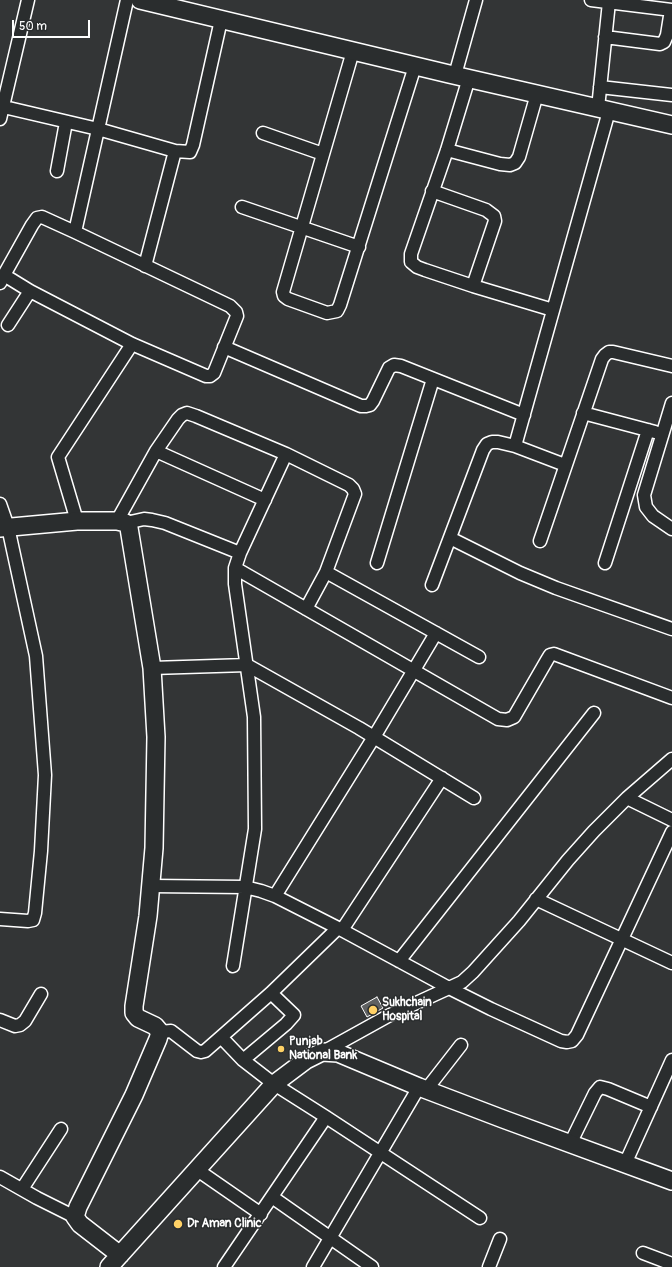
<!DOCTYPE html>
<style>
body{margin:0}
#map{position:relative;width:672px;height:1267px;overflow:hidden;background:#333536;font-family:Pangolin,sans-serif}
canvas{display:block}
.scale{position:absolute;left:12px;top:20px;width:78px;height:18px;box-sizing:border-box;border:2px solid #fff;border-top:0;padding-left:5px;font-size:12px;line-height:14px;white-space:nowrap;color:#fff;-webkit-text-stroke:3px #2a2d2e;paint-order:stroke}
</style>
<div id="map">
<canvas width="672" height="1267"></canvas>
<div class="scale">50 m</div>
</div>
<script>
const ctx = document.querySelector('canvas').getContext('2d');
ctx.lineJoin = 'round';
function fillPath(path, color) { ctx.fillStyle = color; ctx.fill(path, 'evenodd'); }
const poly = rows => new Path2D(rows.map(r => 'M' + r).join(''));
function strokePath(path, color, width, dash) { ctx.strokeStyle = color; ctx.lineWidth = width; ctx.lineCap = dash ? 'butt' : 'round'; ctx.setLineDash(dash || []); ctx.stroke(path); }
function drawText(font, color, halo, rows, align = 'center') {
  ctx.font = font + ' Pangolin,sans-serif'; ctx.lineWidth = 3; ctx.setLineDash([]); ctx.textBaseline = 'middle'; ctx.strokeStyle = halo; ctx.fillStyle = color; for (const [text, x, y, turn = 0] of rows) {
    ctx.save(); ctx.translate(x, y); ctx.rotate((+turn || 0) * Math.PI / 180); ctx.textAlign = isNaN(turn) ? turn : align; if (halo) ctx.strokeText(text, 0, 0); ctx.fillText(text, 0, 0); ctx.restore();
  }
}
const building = poly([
 [377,997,383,1008,367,1017,361,1006,377,997]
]);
fillPath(building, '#5f6162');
strokePath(building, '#fff', 1);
const street = poly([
 [591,0,672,10],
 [605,37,660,44,664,42,667,35,671,10],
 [353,51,283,292,284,296,288,299,327,313,337,311,340,305,415,66],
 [455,75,476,0],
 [469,78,447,150,411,254,411,262,417,267,425,270,473,286,553,310],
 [600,87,672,95],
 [0,106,98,129,175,151,190,152,193,145,221,20],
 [598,108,609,2],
 [0,119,28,0],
 [263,133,323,154],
 [447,150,500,164,510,165,515,163,519,157,537,94],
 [57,171,66,122],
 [432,191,486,210,494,216,495,221,473,286],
 [242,207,359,247],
 [75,232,127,0],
 [145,266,175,151],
 [0,283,4,275,32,225,37,218,42,217,75,232,230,306,236,312,237,316,214,373,210,376,206,376,132,344,30,291,4,275],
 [8,325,30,291],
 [224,347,361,406,366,406,370,405,373,401,389,368,394,365,401,366,524,415],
 [672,403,644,495,646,507,653,516,672,529],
 [583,413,655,432],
 [515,446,609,111],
 [156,451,265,500],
 [0,504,8,527,36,656,45,775,41,851,35,913,33,920,28,921,0,919],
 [77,521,58,457,132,344],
 [117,521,156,451,178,419,182,415,187,413,196,416,286,454,349,485,353,489,355,494,326,572,306,609],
 [126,523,144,519,152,520,165,523,240,553],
 [450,538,520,573,556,588,672,629],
 [540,541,602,359,605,355,609,352,613,352,672,366],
 [377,563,433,379],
 [605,563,648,430],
 [235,568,498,719,507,720,514,717,547,660,550,655,554,654,672,698],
 [326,572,479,657],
 [432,585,483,450,487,444,492,442,498,442,515,446,565,465],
 [152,668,247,665,359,728,474,798],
 [627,798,672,820],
 [151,886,245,887,261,891,275,896,338,928,449,988,491,1009,561,1041,567,1042,572,1041,577,1035,672,832],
 [275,896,374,737,436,633],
 [536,899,672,963],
 [338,928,271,993,221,1037,243,1060,274,1084,326,1117,480,1218],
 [342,930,442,778],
 [399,961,594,713],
 [233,966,255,829,254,717,235,584,235,568,240,553,286,454],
 [0,1020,15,1026,20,1025,25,1021,41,994],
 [160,1032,171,1031,197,1051,201,1052,205,1051,221,1037],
 [323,1052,388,1016,449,988,462,982,473,972,519,921,568,860,594,831,627,798,672,759],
 [243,1060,286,1024,294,1015,271,993],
 [426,1090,461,1045],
 [570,1144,595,1093,600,1087,608,1089,651,1107],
 [625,1164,672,1060],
 [196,1169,261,1214],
 [0,1177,37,1198,75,1217],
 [22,1189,61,1129],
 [272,1197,372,1267],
 [643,1253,672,1264],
 [224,1267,326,1117],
 [313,1267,419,1087],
 [489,1267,500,1239]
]);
const secondary = poly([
 [140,0,449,74,672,125],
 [0,528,77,521,117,521,126,523,129,528,152,668,156,737,154,848,148,916,134,1006,134,1013,138,1018,155,1026,160,1032,158,1039,134,1095,78,1207,75,1217,80,1224,120,1255],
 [109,1267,274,1084,306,1060,322,1052,338,1053,419,1087,503,1119,672,1181]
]);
strokePath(street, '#fff', 15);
strokePath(secondary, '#fff', 20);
strokePath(street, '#2a2d2e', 12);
strokePath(secondary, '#2a2d2e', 17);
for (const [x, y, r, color] of [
 [373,1010,5,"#ffd166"],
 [281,1049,4,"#ffd166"],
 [178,1224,5,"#ffd166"]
]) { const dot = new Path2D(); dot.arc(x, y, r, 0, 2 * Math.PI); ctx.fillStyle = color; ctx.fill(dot); strokePath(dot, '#2a2d2e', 1.5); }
drawText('bold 12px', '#fff', '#2a2d2e', [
 ["Sukhchain",382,1003],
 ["Hospital",382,1017],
 ["Punjab",289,1042],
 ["National Bank",289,1056],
 ["Dr Aman Clinic",187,1224]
], 'left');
</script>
